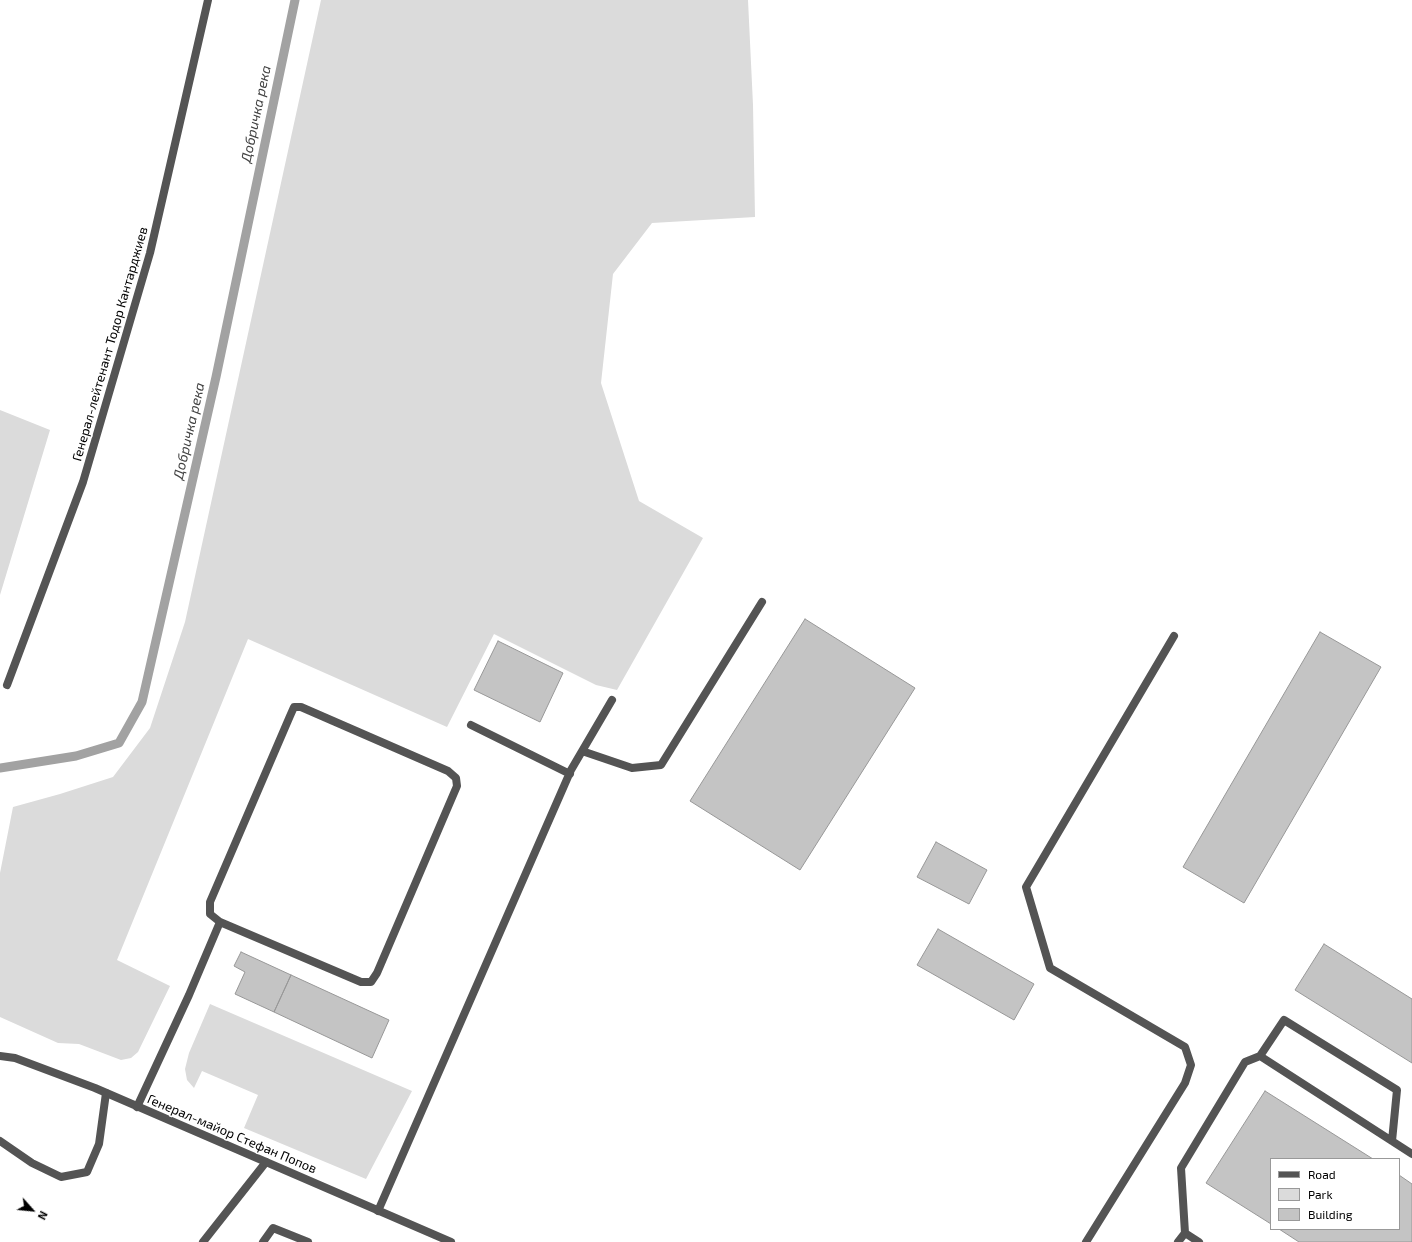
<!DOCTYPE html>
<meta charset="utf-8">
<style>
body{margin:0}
#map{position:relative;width:1412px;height:1242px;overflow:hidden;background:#fff;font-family:"Exo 2",sans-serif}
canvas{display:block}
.legend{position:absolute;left:1270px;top:1158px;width:130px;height:72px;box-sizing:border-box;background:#fff;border:1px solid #999;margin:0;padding:5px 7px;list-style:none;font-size:12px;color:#000}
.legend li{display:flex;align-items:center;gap:8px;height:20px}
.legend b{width:20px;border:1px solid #999}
.north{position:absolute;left:12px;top:1190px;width:40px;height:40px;-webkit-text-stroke:3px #fff;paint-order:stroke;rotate:117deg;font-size:11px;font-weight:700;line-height:16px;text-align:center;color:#000}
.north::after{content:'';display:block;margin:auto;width:14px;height:18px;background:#000;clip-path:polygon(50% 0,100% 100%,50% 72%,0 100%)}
</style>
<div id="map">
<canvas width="1412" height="1242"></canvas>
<ul class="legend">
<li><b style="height:5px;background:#545454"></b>Road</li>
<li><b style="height:11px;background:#dbdbdb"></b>Park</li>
<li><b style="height:11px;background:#c4c4c4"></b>Building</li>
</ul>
<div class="north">N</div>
</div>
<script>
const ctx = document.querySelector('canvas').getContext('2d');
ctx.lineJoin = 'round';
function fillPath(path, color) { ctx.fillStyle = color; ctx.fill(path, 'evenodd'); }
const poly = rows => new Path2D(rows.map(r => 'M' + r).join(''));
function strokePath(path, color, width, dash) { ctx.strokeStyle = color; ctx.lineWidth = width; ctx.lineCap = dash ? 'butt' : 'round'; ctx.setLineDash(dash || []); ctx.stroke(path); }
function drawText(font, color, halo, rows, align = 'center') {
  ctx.font = font + ' "Exo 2",sans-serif'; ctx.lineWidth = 3; ctx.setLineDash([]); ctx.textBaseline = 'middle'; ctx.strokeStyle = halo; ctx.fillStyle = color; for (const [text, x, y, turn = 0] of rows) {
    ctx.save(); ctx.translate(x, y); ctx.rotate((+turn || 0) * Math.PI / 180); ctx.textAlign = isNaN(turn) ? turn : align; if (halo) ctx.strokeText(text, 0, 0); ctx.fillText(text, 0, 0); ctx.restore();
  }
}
fillPath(poly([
 [321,0,748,0,753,105,755,217,652,223,613,274,601,383,639,501,703,538,617,690,596,685,494,634,447,727,248,639,117,960,170,986,138,1052,131,1058,121,1060,79,1044,58,1043,0,1017,0,873,13,807,60,794,113,777,150,728,185,622],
 [0,410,50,430,0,595],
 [210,1004,412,1091,366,1179,244,1128,258,1095,202,1071,194,1088,187,1080,185,1069,189,1053]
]), '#dbdbdb');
strokePath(poly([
 [0,768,76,756,119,743,142,702,216,377,295,0]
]), '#a2a2a2', 9);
const building = poly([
 [805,619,915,688,800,870,690,801,805,619],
 [1320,632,1381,667,1244,903,1183,867,1320,632],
 [498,641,563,673,540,722,474,690,498,641],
 [936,842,987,870,969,904,917,877,936,842],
 [938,929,1034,984,1014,1020,917,965,938,929],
 [1324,944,1412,999,1412,1063,1295,990,1324,944],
 [241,952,291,975,274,1012,235,994,245,972,234,966,241,952],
 [291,975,389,1020,372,1058,274,1012,291,975],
 [1265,1091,1373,1159,1271,1159,1271,1224,1206,1183,1265,1091],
 [1399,1175,1412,1184,1412,1242,1299,1242,1279,1229,1399,1229,1399,1175]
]);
fillPath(building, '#c4c4c4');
strokePath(building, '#989898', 1);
strokePath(poly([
 [471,725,570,774],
 [582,751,632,768,661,765,762,602],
 [1260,1056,1284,1020,1397,1090,1392,1141],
 [137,1107,189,995,220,922,361,982,371,982,377,973,457,786,456,778,448,771,301,707,294,707,290,716,210,902,210,914,220,922],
 [0,1141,32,1163,61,1177,87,1172,99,1144,106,1093],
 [378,1211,571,770,612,700],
 [1185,1233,1181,1168,1245,1062,1260,1056,1412,1154],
 [203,1242,266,1162],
 [263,1242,273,1228,308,1242],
 [1086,1242,1185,1083,1191,1065,1185,1047,1050,968,1026,887,1174,636],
 [1178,1242,1185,1233,1199,1242]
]), '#545454', 8);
strokePath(poly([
 [7,685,83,482,150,253,208,0],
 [0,1056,15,1058,95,1088,451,1242]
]), '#545454', 8);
drawText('13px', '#000', '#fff', [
 ["Генерал-лейтенант Тодор Кантарджиев",110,344,-74],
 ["Генерал-майор Стефан Попов",232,1134,23]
]);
drawText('italic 14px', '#434343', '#fff', [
 ["Добричка река",256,114,-78],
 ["Добричка река",189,431,-77]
]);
</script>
